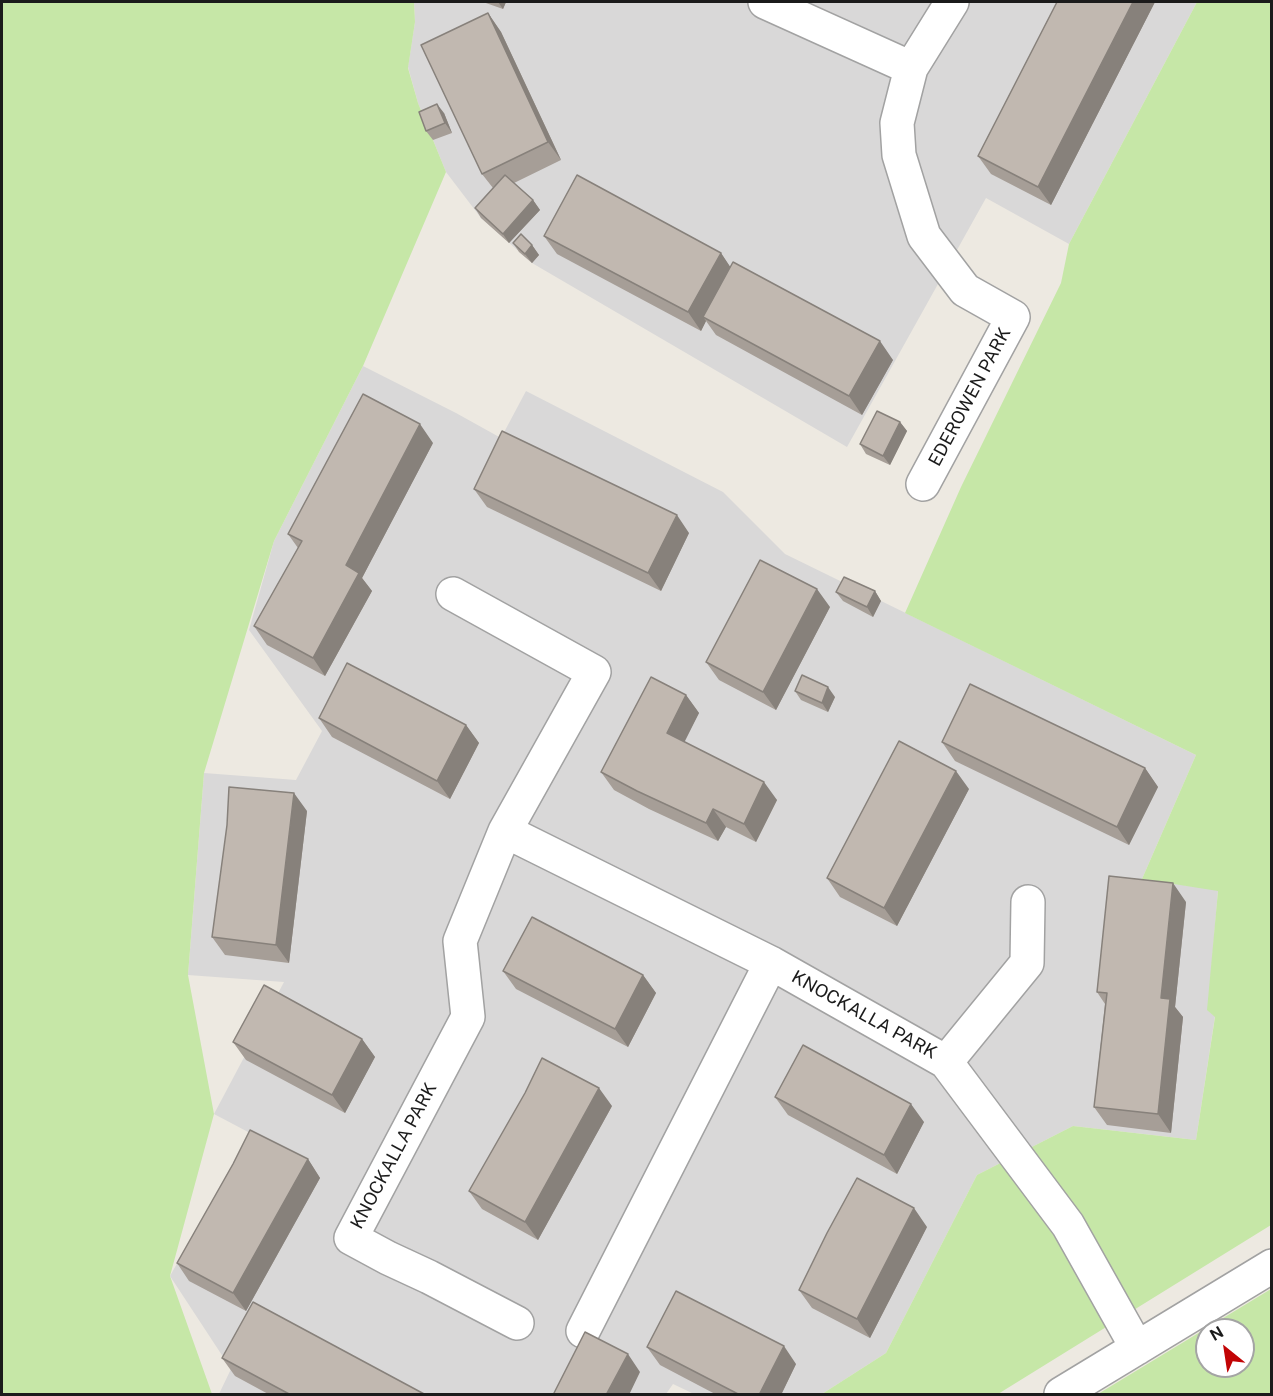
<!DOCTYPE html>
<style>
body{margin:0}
#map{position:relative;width:1273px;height:1396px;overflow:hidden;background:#ede9e1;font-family:"Public Sans",sans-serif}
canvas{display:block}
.frame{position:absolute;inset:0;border:3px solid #1b1b1b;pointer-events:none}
.north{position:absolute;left:1195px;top:1318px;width:60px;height:60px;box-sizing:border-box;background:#fff;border:2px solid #a4a4a4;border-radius:50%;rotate:330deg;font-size:16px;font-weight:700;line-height:24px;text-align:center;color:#1b1b1b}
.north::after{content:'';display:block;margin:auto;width:21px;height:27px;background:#c20405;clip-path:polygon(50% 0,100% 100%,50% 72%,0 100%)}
</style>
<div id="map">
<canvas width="1273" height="1396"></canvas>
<div class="frame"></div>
<div class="north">N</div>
</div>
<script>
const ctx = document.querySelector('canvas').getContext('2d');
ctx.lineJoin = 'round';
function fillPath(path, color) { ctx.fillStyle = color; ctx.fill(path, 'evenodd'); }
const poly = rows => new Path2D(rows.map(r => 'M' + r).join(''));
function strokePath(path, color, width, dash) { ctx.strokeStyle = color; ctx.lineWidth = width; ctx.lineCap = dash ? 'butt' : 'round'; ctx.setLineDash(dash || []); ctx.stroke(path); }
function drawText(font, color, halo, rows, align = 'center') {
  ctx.font = font + ' "Public Sans",sans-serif'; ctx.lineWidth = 4.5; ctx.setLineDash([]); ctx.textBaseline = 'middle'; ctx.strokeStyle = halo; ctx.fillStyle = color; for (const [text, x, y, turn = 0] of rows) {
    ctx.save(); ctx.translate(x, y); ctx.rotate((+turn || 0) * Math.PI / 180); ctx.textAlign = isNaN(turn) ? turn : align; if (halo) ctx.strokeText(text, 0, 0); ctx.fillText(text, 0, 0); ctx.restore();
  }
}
fillPath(poly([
 [414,2,1197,2,1069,244,986,198,847,447,532,263,481,218,446,172,418,103,408,67,415,22],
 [363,366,456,413,501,438,526,391,723,492,785,554,1196,755,1142,879,1218,890,1208,1010,1215,1016,1196,1140,1073,1126,977,1175,886,1353,822,1394,694,1394,673,1384,666,1394,219,1394,231,1369,170,1276,250,1133,214,1114,284,982,188,975,204,773,296,780,322,731,249,630,274,541]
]), '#d9d8d8');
fillPath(poly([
 [2,2,414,2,415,22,408,68,418,103,446,172,363,366,274,541,204,773,188,975,214,1114,170,1276,212,1394,2,1394],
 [1197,2,1271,2,1271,1225,998,1394,822,1394,886,1353,977,1175,1073,1126,1196,1140,1215,1017,1207,1010,1218,891,1142,879,1196,755,905,613,961,487,1061,283,1069,244],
 [1271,1289,1271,1394,1098,1394],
 [1207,1330,1243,1330,1243,1366,1207,1366]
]), '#c6e7a7');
const minor = poly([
 [765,2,911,68],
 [923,484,1013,317,965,290,924,236,899,155,897,123,911,68,952,2],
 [453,594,594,672,505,831,460,941,468,1017,351,1238,388,1258,429,1277,517,1323],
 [505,831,771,963,946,1062,1068,1225,1137,1348],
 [946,1062,1027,963,1028,902],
 [583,1331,771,963],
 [1061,1394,1272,1266]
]);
strokePath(minor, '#a2a2a2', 36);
strokePath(minor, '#fff', 33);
fillPath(poly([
 [483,2,506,2,503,9],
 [1057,2,1155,2,1051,205,991,174,978,156],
 [488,13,501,32,561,160,514,183,533,200,540,210,509,243,481,218,475,208,493,188,482,174],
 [444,113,452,133,433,140,426,131],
 [544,236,721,253,730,267,893,360,862,415,716,335,706,321,701,331,557,254],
 [513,243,532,245,539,255,532,263,519,252],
 [900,422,907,431,890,465,866,454,860,444],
 [433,443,362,578,372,591,325,676,267,645,254,626,298,548,288,534],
 [474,489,689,533,661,591,487,507],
 [875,591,881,601,873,617,843,601,836,592],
 [830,607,776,710,719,680,706,662],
 [795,691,835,697,828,712,801,700],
 [686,695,699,713,684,741,777,800,756,842,726,827,718,841,649,809,614,790,601,772],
 [319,718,466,725,479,743,450,799,332,737],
 [942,742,1145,768,1158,787,1129,845,955,761],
 [969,789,897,926,840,897,827,878],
 [307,811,289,963,225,955,212,937],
 [1186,902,1175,1007,1183,1017,1171,1133,1107,1125,1094,1107,1105,1004,1097,992],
 [503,971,643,975,656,993,628,1047,516,989],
 [362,1039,375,1057,345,1113,246,1060,233,1042],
 [775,1097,924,1122,897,1174,788,1115],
 [612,1106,538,1240,482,1209,469,1191],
 [308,1159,320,1178,246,1311,189,1281,177,1263],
 [927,1227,870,1338,812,1308,799,1290],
 [647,1347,796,1364,781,1395,717,1395,660,1365],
 [222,1358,426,1395,270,1395,235,1376]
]), '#a69e97');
fillPath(poly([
 [498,2,506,2,503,9],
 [1133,2,1155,2,1051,205,1038,187],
 [488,13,501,32,561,160,548,142],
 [437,104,444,113,452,133,445,123],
 [533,200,540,210,509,243,503,234],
 [532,245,539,255,532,263,525,254],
 [721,253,733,271,703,317,706,321,701,331,688,312],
 [880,341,893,360,862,415,849,396],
 [900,422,907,431,890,465,883,456],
 [420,424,433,443,362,578,372,591,325,676,313,658,346,565],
 [677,515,689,533,661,591,648,573],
 [817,589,830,607,776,710,763,692],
 [875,591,881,601,873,617,867,607],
 [828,687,835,697,828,712,822,703],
 [686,695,699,713,680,751,667,733],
 [466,725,479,743,450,799,437,781],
 [1145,768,1158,787,1129,845,1117,827],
 [956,771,969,789,897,926,884,908],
 [764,782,777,800,756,842,744,824],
 [294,793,307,811,289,963,276,945],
 [713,809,726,827,718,841,706,823],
 [1173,883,1186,902,1175,1007,1183,1017,1171,1133,1158,1114,1161,998],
 [643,975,656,993,628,1047,615,1029],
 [362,1039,375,1057,345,1113,332,1095],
 [599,1088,612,1106,538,1240,525,1222],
 [911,1104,924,1122,897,1174,884,1155],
 [308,1159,320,1178,246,1311,233,1293],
 [914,1208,927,1227,870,1338,857,1319],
 [784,1346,796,1364,781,1395,759,1395],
 [628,1354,640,1372,629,1395,606,1395]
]), '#87817b');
const building = poly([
 [1057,2,1133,2,1038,187,978,156,1057,2],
 [488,13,548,142,482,174,421,45,488,13],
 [437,104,445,123,426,131,419,112,437,104],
 [505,175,533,200,503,234,475,208,505,175],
 [577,175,721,253,688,312,544,236,577,175],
 [521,234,532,245,525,254,513,243,521,234],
 [733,262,880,341,849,396,703,317,733,262],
 [363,394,420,424,346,565,359,573,313,658,254,626,302,541,288,534,363,394],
 [877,411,900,422,883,456,860,444,877,411],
 [502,431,677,515,648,573,474,489,502,431],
 [760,560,817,589,763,692,706,662,760,560],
 [844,577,875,591,867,607,836,592,844,577],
 [347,663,466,725,437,781,319,718,347,663],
 [802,675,828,687,822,703,795,691,802,675],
 [651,677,686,695,667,733,764,782,744,824,713,809,706,823,637,791,601,772,651,677],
 [970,684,1145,768,1117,827,942,742,970,684],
 [899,741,956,771,884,908,827,878,899,741],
 [229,787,294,793,276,945,212,937,227,825,229,787],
 [1109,876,1173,883,1161,998,1170,999,1158,1114,1094,1107,1107,993,1097,992,1109,876],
 [532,917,643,975,615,1029,503,971,532,917],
 [264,985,362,1039,332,1095,233,1042,264,985],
 [803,1045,911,1104,884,1155,775,1097,803,1045],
 [542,1058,599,1088,525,1222,469,1191,525,1093,542,1058],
 [250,1130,308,1159,233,1293,177,1263,233,1164,250,1130],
 [857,1178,914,1208,857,1319,799,1290,827,1233,857,1178],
 [676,1291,784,1346,759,1395,740,1395,647,1347,676,1291],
 [253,1302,426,1395,291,1395,222,1358,253,1302],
 [585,1332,628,1354,606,1395,553,1395,585,1332]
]);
fillPath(building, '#c1b8b0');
strokePath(building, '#87817b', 1.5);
drawText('18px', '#1b1b1b', '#fff', [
 ["EDEROWEN PARK",970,397,-62],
 ["KNOCKALLA PARK",864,1015,29],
 ["KNOCKALLA PARK",394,1156,-62]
]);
</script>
